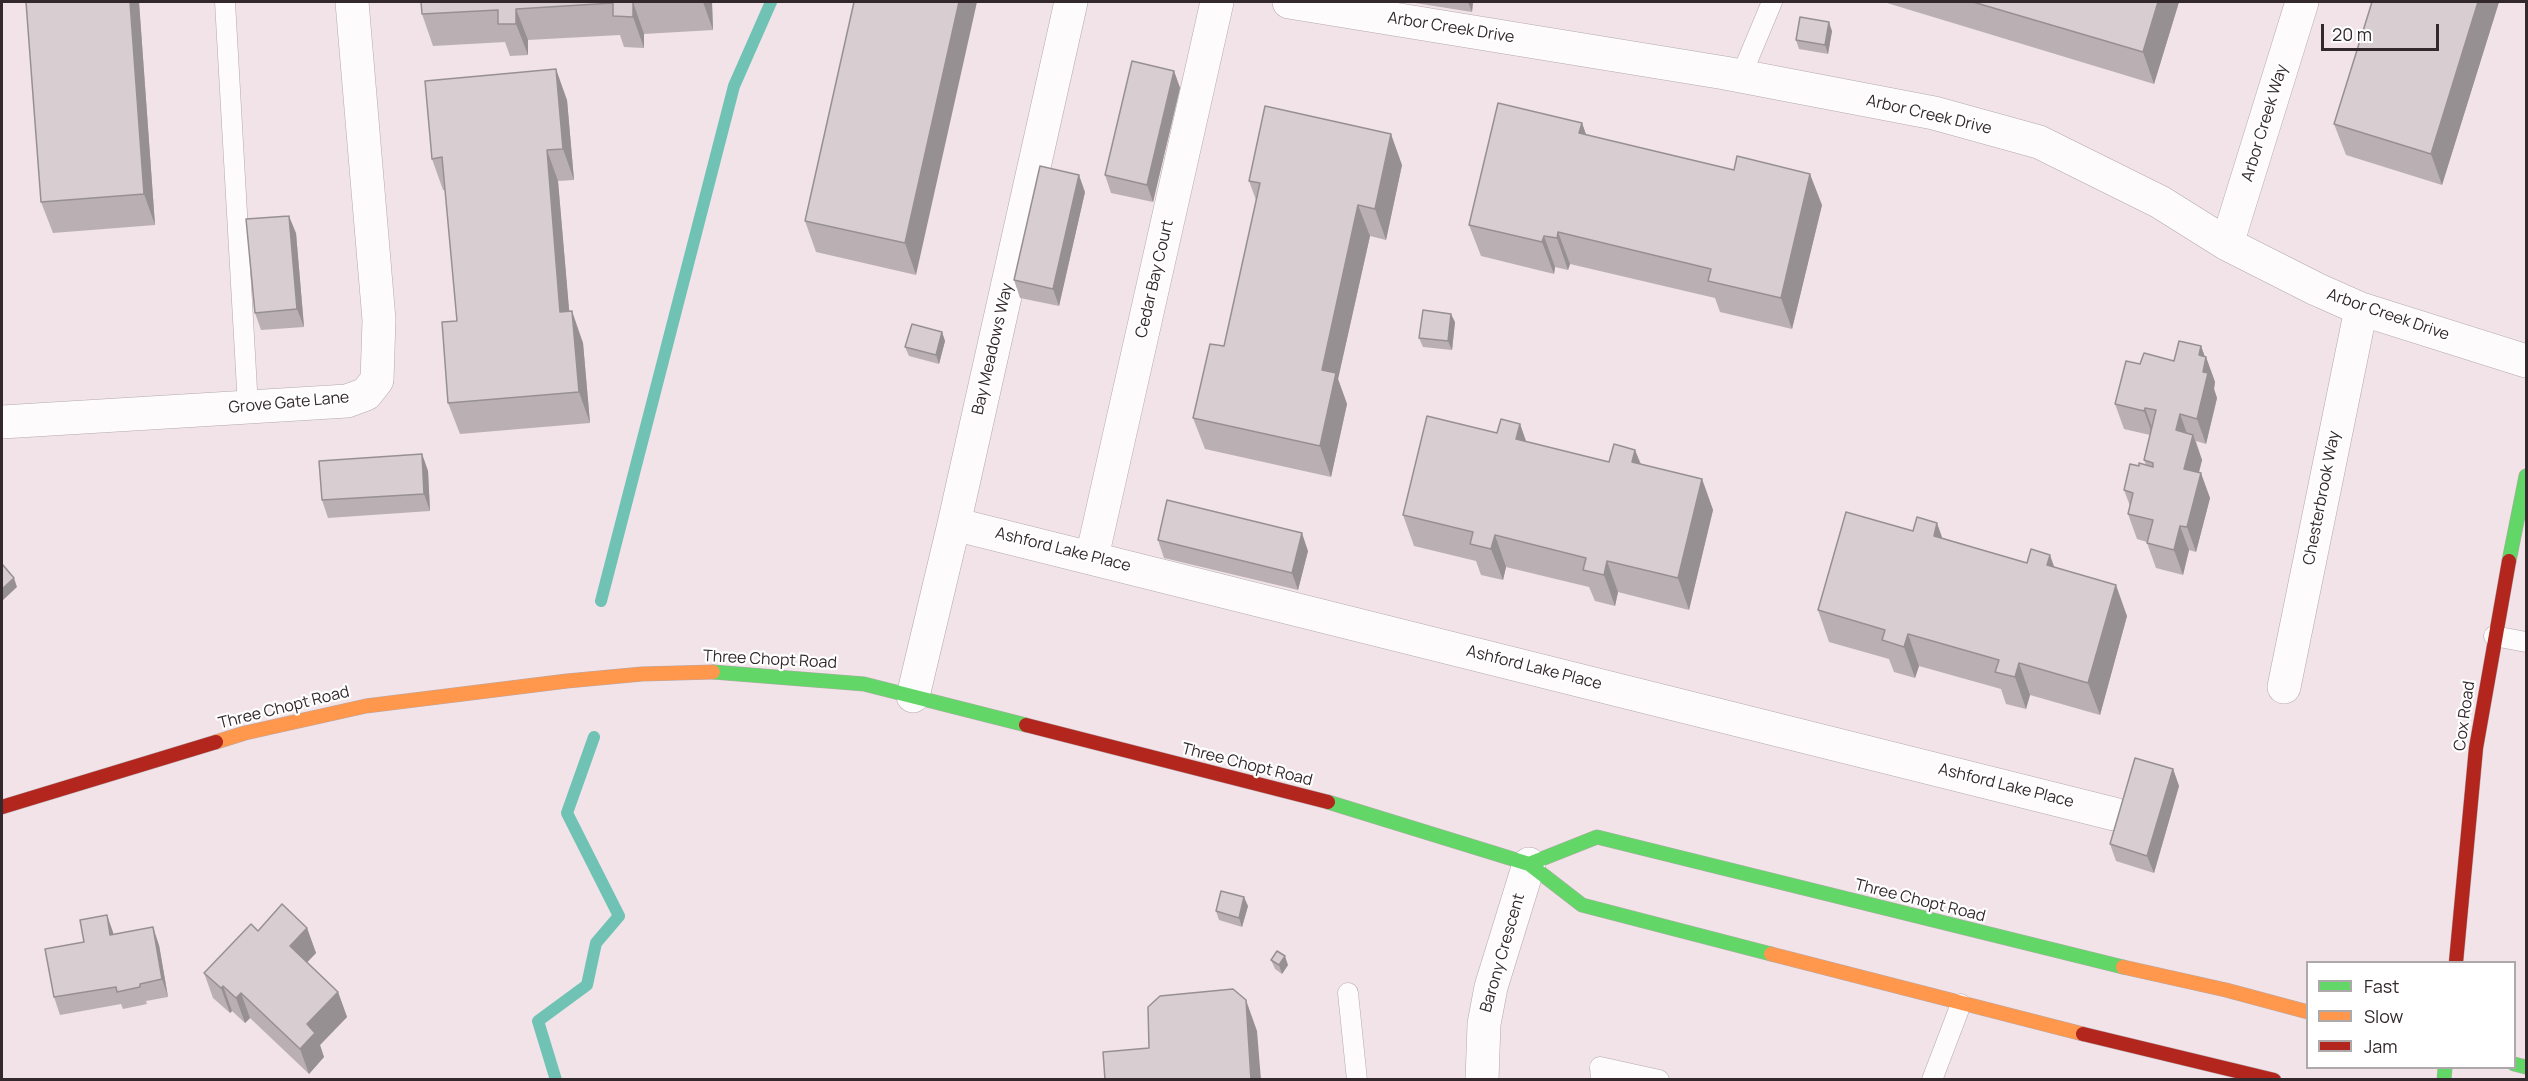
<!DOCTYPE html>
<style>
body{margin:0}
#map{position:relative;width:2528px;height:1081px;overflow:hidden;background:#f1e3e8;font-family:Manrope,sans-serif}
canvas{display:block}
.frame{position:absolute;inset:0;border:3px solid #33292c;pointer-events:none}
.legend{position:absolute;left:2306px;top:961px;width:210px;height:108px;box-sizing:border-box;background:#fff;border:2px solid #ada9ab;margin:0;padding:8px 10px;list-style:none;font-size:18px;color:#33292c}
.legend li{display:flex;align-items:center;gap:12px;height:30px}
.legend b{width:30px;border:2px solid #ada9ab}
.scale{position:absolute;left:2321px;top:24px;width:118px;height:27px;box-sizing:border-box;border:3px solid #33292c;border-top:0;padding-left:8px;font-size:18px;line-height:21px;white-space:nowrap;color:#33292c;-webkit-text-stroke:4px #fff;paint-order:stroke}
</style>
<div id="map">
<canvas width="2528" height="1081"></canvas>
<div class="frame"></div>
<ul class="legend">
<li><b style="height:8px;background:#63d668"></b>Fast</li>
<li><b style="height:8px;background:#ff974d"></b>Slow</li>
<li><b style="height:8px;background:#b3261e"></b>Jam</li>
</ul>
<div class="scale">20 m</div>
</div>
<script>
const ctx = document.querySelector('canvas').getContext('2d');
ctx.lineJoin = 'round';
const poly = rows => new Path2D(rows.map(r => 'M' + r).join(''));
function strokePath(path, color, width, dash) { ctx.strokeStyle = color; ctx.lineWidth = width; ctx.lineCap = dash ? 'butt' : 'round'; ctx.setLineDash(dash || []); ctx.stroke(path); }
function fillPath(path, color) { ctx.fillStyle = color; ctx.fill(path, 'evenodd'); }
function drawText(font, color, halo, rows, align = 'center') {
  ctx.font = font + ' Manrope,sans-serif'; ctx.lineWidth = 4.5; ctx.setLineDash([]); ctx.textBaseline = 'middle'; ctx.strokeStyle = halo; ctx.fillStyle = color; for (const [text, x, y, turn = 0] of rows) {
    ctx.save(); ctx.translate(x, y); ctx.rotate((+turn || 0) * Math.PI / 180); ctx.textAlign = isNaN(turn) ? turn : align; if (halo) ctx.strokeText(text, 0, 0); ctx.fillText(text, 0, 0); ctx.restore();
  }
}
strokePath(poly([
 [601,601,734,86,771,2],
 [556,1080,538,1021,587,985,596,943,619,916,567,813,594,737]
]), '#70c3b4', 12);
const lane = poly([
 [225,2,248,407],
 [1741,76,1772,2],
 [2494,636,2526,642],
 [1348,993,1357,1080],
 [1601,1080,1600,1067,1659,1080],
 [1932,1080,1961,1004]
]);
const street = poly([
 [1289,2,1725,73,1934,113,2039,142,2160,202,2227,244,2316,289,2361,309,2526,361],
 [2227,244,2302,2],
 [2,422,347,401,366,394,377,380,379,320,352,2],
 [954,524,2114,814],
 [1092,557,1217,2],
 [2284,687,2361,309],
 [913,696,954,524,1071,2],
 [1482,1080,1484,1024,1491,987,1529,864]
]);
const fast = poly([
 [2509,561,2526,476],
 [713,672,864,684,1026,725],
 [1328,802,1529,864,1582,905,1771,954],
 [1529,864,1597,837,2123,967],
 [2514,1064,2526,1067],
 [2444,1080,2445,1068]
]);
const slow = poly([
 [216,742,245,733,366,706,567,681,642,674,713,672],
 [1771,954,2083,1034],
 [2123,967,2226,990,2308,1012]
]);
const jam = poly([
 [1026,725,1328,802],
 [2,807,216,742],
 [2456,962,2476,748,2509,561],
 [2083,1034,2274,1080]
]);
strokePath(lane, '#b4a9ad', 21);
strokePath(street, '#b4a9ad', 34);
strokePath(fast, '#b4a9ad', 15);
strokePath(slow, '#b4a9ad', 15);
strokePath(jam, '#b4a9ad', 15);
strokePath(lane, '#fdfbfc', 20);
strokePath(street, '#fdfbfc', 33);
strokePath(fast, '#63d668', 14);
strokePath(slow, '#ff974d', 14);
strokePath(jam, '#b3261e', 14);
fillPath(poly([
 [26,2,139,2,155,225,53,233,41,202],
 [421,2,712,2,713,30,644,34,644,48,624,47,620,35,528,40,528,55,510,56,505,42,433,46,422,14],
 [854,2,916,275,816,252,805,221],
 [1409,2,1473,2,1472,12],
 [1886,2,2179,2,2154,84,1887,3],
 [2499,2,2442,185,2346,155,2334,124],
 [1832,31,1828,54,1799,49,1796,40],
 [1174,71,1180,88,1153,202,1111,193,1105,175],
 [567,100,574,180,558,181,569,312,583,343,590,423,460,434,448,403,457,321,445,190,443,190,432,159],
 [1582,123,1586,135,1822,205,1792,329,1720,312,1715,298,1570,264,1568,270,1555,267,1554,274,1481,256,1469,225],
 [1402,165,1386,240,1370,236,1338,379,1347,404,1331,477,1205,449,1193,418,1224,346,1256,200,1249,181],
 [1085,192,1059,306,1020,298,1014,280],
 [296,233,304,327,261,330,255,313],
 [1455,322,1452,350,1423,347,1419,338],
 [942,332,945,341,939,364,909,356,905,347],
 [2201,346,2205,357,2206,357,2215,382,2214,389,2217,398,2206,444,2196,441,2202,460,2199,473,2210,498,2196,552,2189,550,2183,575,2156,568,2147,543,2147,542,2137,539,2128,514,2130,506,2124,490,2139,466,2146,465,2144,460,2150,435,2124,429,2115,404,2140,364,2174,361],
 [1520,424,1526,442,1609,462,1635,450,1641,464,1702,479,1713,510,1689,610,1618,592,1615,606,1595,601,1589,587,1506,567,1503,580,1481,575,1476,561,1414,546,1403,515,1497,433],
 [422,454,428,471,430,511,328,518,322,500],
 [1943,538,2027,563,2054,567,2127,616,2100,715,2030,695,2026,709,2006,704,2001,689,1919,666,1915,678,1894,672,1889,659,1829,642,1818,610],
 [1158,540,1308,551,1298,590,1164,558],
 [2173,769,2179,786,2154,873,2116,861,2110,844],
 [1248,906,1242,927,1219,920,1216,911],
 [307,928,316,953,307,962,338,992,347,1017,320,1045,324,1057,309,1074,250,1018,245,1023,232,1011,230,1013,213,998,204,973,258,931],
 [113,932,113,934,159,945,168,997,146,1001,147,1004,123,1009,121,1004,60,1015,54,997,84,942],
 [1271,960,1288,965,1282,974,1275,969]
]), '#bab0b4');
fillPath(poly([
 [130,2,139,2,155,225,144,194],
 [633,2,644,34,644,48,633,17],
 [703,2,712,2,713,30],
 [959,2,977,2,916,275,905,243],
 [1468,2,1473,2,1472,12],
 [2158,2,2179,2,2154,84,2143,52],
 [2478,2,2499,2,2442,185,2431,154],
 [516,9,528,40,528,55,516,24],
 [1829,22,1832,31,1828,54,1825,45],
 [556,69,567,100,574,180,563,149],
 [1174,71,1180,88,1153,202,1147,185],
 [1582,123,1593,154,1579,133],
 [1391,134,1402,165,1386,240,1375,209],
 [547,150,558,181,572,343,560,312],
 [1810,174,1822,205,1792,329,1781,298],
 [1079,175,1085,192,1059,306,1053,289],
 [1358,205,1370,236,1338,379,1347,404,1331,477,1320,446,1322,370],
 [289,216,296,233,304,327,297,309],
 [1558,232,1570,264,1568,270,1557,238],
 [1544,236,1555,267,1554,274,1542,242],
 [572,311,583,343,590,423,579,392],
 [1451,314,1455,322,1452,350,1448,341],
 [942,332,945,341,939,364,936,355],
 [2201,346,2206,360,2206,357,2215,382,2214,389,2217,398,2206,444,2197,419,2203,372,2199,355],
 [2145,408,2154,433,2153,436,2144,411],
 [2180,414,2189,439,2176,430],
 [1520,424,1531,455,1516,439],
 [2193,435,2202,460,2193,494,2184,469],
 [1635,450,1647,481,1632,462],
 [422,454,428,471,430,511,424,494],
 [2201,473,2210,498,2196,552,2187,527],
 [1702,479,1713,510,1689,610,1678,578],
 [1937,523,1948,554,1934,536],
 [2180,526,2189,550,2183,575,2174,550],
 [1302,533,1308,551,1298,590,1292,573],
 [1495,535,1506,567,1503,580,1491,549],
 [2050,555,2061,586,2047,565],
 [1607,561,1618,592,1615,606,1604,575],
 [14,578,17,587,2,601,2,589],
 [2116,585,2127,616,2100,715,2088,683],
 [1908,634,1919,666,1915,678,1904,647],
 [2019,663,2030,695,2026,709,2015,677],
 [2173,769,2179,786,2154,873,2147,856],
 [1244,897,1248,906,1242,927,1239,918],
 [107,915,113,932,117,952,110,935],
 [153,927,159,945,168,997,162,979],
 [307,928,316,953,299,971,290,946],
 [1285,956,1288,965,1282,974,1279,965],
 [223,986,232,1011,230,1013,221,988],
 [338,992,347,1017,320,1045,324,1057,309,1074,300,1049,307,1024],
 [241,993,250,1018,245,1023,236,998],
 [1246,1000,1257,1031,1261,1080,1251,1080]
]), '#979092');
const building = poly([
 [26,2,130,2,144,194,41,202,26,2],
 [421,2,647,2,633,2,633,17,613,16,613,3,516,9,516,24,498,24,498,10,422,14,421,2],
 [854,2,959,2,905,243,805,221,854,2],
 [1973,2,2158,2,2143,52,1973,2],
 [2372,2,2478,2,2431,154,2334,124,2372,2],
 [1800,17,1829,22,1825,45,1796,40,1800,17],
 [1132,61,1174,71,1147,185,1105,175,1132,61],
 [556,69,563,149,547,150,560,312,572,311,579,392,448,403,442,322,457,321,442,157,432,159,425,81,556,69],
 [1498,103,1582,123,1579,133,1734,170,1737,156,1810,174,1781,298,1708,281,1711,269,1558,232,1557,238,1544,236,1542,242,1469,225,1498,103],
 [1265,106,1391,134,1375,209,1358,205,1322,370,1336,373,1320,446,1193,418,1210,344,1224,346,1260,183,1249,181,1265,106],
 [1040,166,1079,175,1053,289,1014,280,1040,166],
 [289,216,297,309,255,313,246,219,289,216],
 [1423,310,1451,314,1448,341,1419,338,1423,310],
 [912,324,942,332,936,355,905,347,912,324],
 [2179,341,2201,346,2199,355,2206,357,2203,372,2208,373,2197,419,2180,414,2176,430,2193,435,2184,469,2201,473,2187,527,2180,526,2174,550,2147,543,2153,520,2128,514,2133,493,2124,490,2130,464,2139,466,2139,463,2153,467,2153,463,2144,460,2156,410,2145,408,2144,411,2115,404,2126,361,2140,364,2144,353,2174,361,2179,341],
 [1427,416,1497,433,1501,419,1520,424,1516,439,1609,462,1614,444,1635,450,1632,462,1702,479,1678,578,1607,561,1604,575,1583,570,1586,558,1495,535,1491,549,1470,544,1473,532,1403,515,1427,416],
 [422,454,424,494,322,500,319,461,422,454],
 [1167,500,1302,533,1292,573,1158,540,1167,500],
 [1846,512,1913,531,1917,517,1937,523,1934,536,2027,563,2031,549,2050,555,2047,565,2116,585,2088,683,2019,663,2015,677,1995,672,1999,660,1908,634,1904,647,1882,640,1885,630,1818,610,1846,512],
 [2,564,14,578,2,589,2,564],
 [2135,758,2173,769,2147,856,2110,844,2135,758],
 [1221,891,1244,897,1239,918,1216,911,1221,891],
 [282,904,307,928,290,946,338,992,307,1024,315,1033,300,1049,241,993,236,998,223,986,221,988,204,973,251,924,258,931,282,904],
 [107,915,110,935,153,927,162,979,140,984,140,987,117,992,116,987,54,997,45,949,84,942,80,920,107,915],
 [1277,951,1285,956,1279,965,1271,960,1277,951],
 [1233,989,1246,1000,1251,1080,1105,1080,1103,1052,1149,1048,1148,1007,1160,996,1233,989]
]);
fillPath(building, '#d8cdd1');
strokePath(building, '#979092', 1.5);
drawText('16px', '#33292c', '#fff', [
 ["Arbor Creek Drive",1451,28,9],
 ["Arbor Creek Drive",1929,115,13],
 ["Arbor Creek Way",2265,123,-73],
 ["Cedar Bay Court",1155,279,-77],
 ["Arbor Creek Drive",2388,315,19],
 ["Bay Meadows Way",993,349,-77],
 ["Grove Gate Lane",289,403,-5],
 ["Chesterbrook Way",2322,498,-79],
 ["Ashford Lake Place",1063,550,14],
 ["Three Chopt Road",770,660,3],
 ["Ashford Lake Place",1534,668,14],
 ["Three Chopt Road",284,708,-14],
 ["Cox Road",2465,716,-82],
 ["Three Chopt Road",1247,765,14],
 ["Ashford Lake Place",2006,786,14],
 ["Three Chopt Road",1920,901,14],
 ["Barony Crescent",1503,953,-74]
]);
</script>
